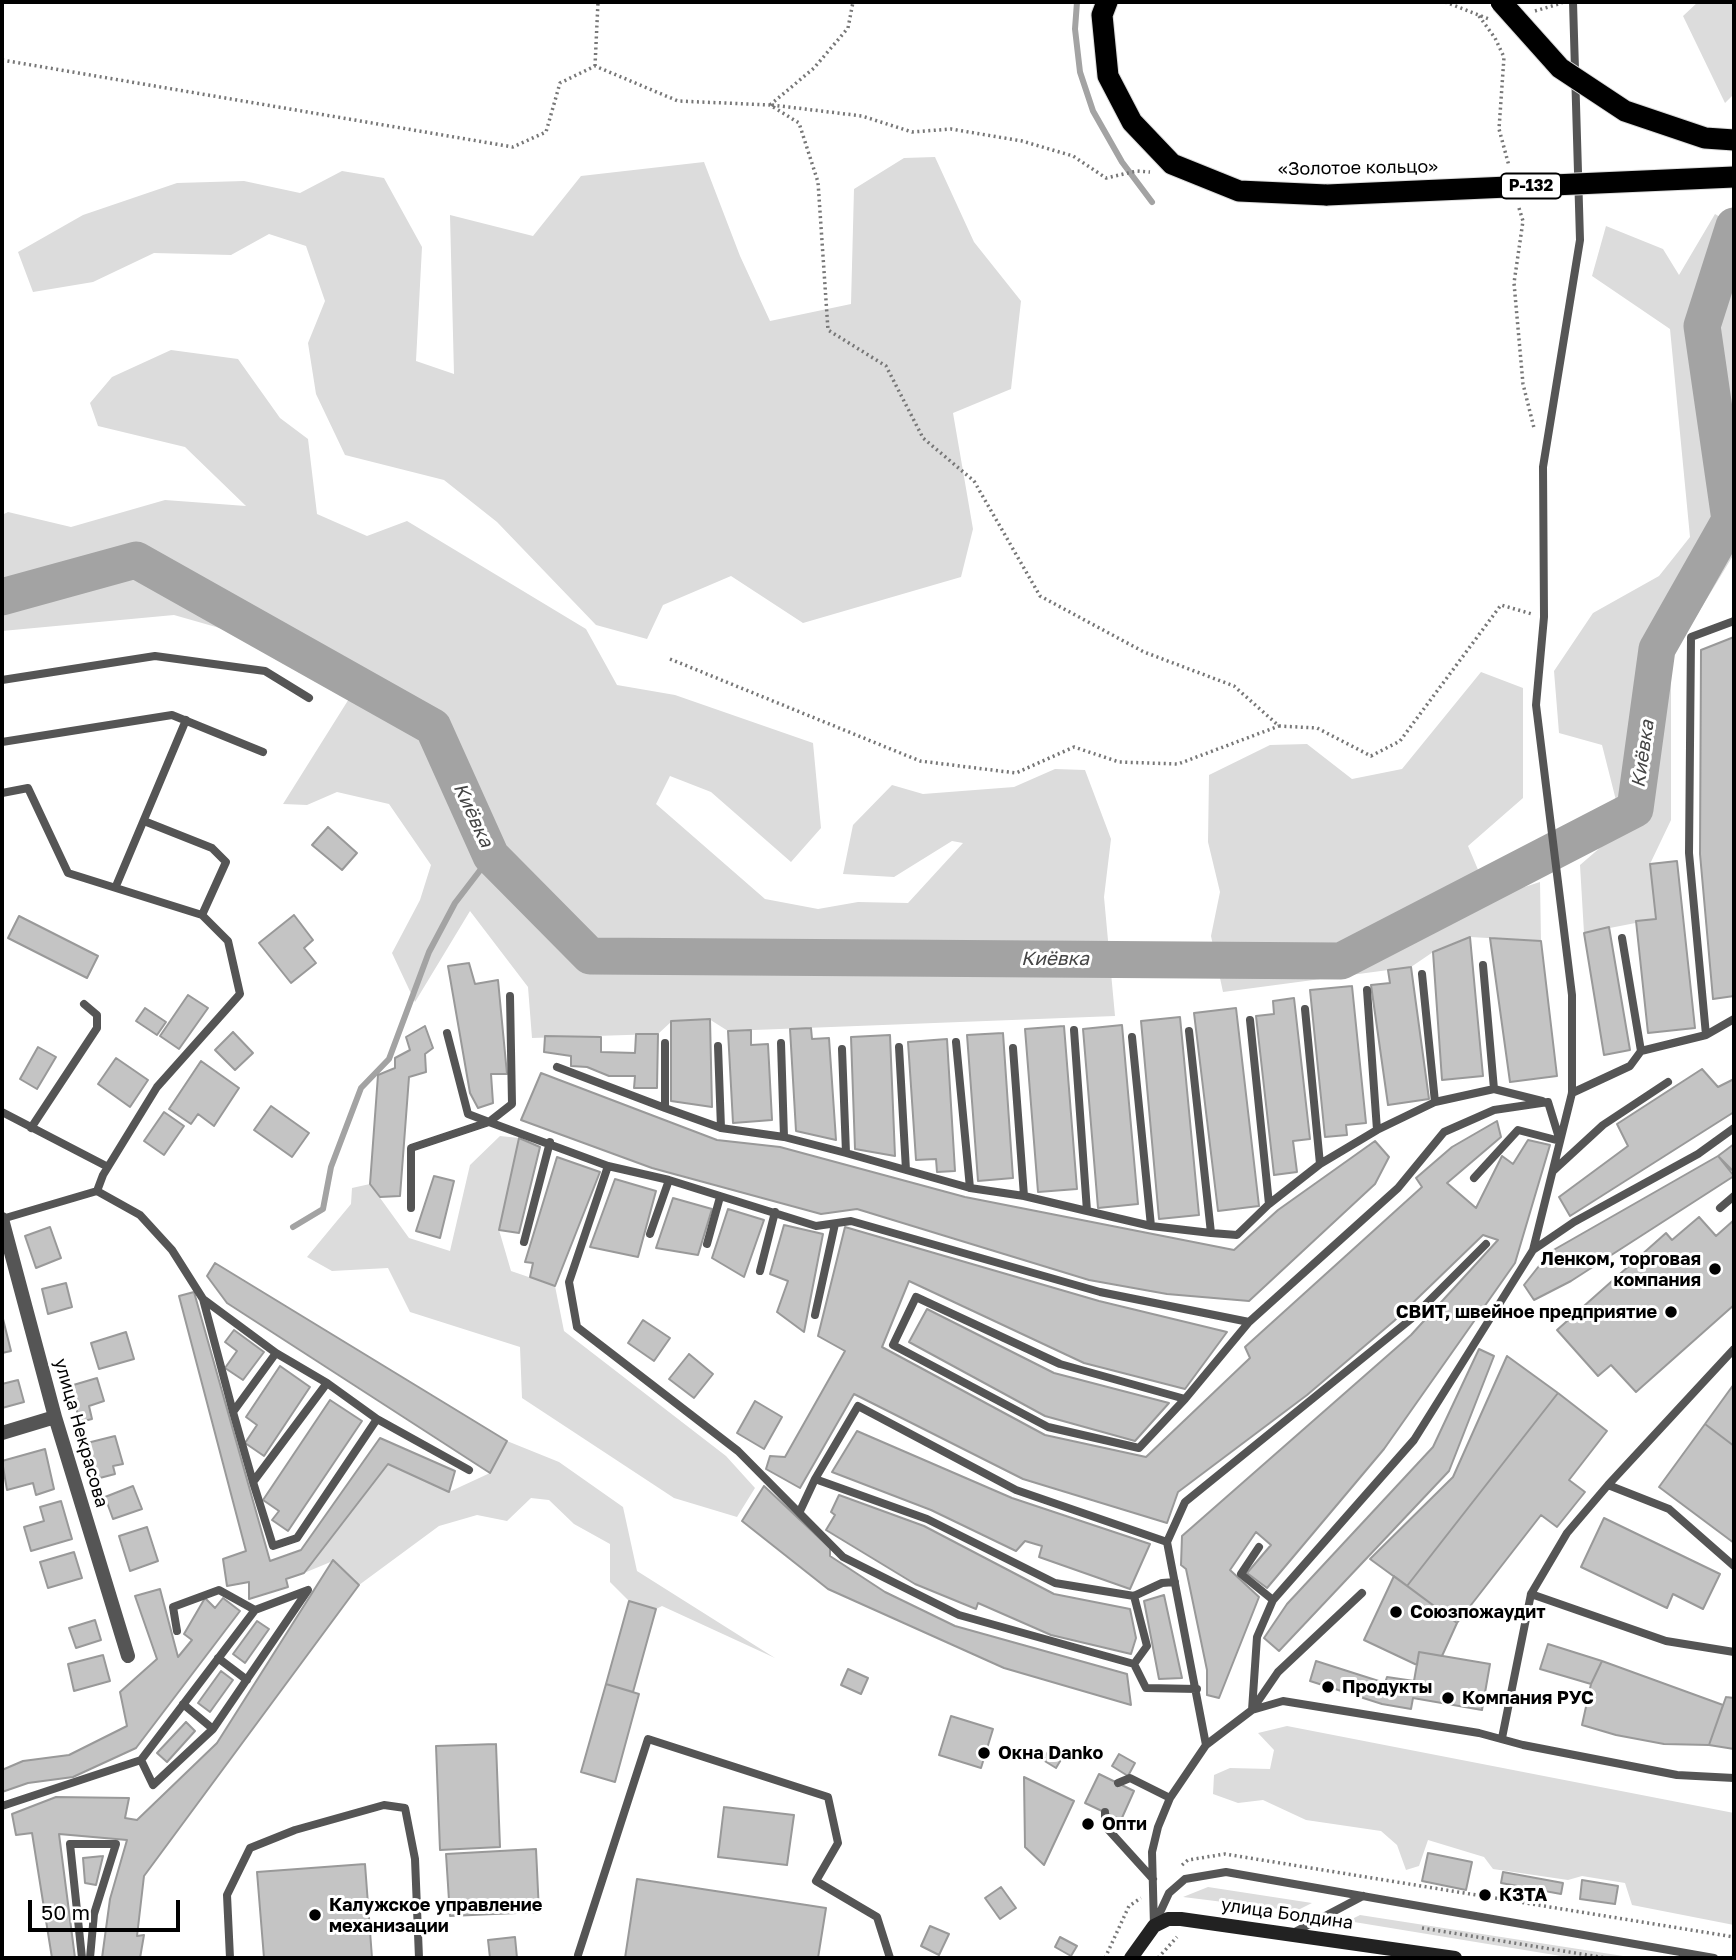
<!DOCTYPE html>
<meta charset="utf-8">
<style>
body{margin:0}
#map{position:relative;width:1736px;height:1960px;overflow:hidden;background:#fff;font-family:"Golos Text",sans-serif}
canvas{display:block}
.frame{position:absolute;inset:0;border:4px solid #000;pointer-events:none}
.scale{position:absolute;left:28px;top:1900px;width:152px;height:32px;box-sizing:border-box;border:4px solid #000;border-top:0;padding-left:9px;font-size:21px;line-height:24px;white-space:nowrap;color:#000;-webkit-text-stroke:5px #fff;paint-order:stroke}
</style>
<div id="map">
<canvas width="1736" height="1960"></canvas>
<div class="frame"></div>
<div class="scale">50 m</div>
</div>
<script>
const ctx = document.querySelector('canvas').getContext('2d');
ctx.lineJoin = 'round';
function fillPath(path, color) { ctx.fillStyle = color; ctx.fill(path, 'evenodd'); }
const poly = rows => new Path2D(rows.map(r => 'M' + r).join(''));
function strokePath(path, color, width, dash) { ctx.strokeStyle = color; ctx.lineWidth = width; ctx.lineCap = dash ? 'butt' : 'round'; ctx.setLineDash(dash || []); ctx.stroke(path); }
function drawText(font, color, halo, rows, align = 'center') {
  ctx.font = font + ' "Golos Text",sans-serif'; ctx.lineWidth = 6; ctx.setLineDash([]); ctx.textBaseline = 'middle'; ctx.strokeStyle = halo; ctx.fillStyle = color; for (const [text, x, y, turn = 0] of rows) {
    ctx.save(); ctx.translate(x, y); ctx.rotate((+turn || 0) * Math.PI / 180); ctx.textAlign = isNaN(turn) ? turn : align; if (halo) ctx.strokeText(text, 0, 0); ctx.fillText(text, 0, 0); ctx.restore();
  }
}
fillPath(poly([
 [1698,2,1734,2,1734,94,1725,103,1683,16],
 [935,157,974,242,1021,301,1011,389,953,413,973,529,961,577,803,623,731,576,663,605,647,639,596,625,497,522,444,480,345,455,316,394,308,343,325,301,306,246,269,234,231,255,154,253,93,282,33,292,18,252,83,215,177,183,244,181,300,193,342,171,384,178,422,247,416,361,454,374,450,215,533,236,581,176,704,162,740,256,770,321,851,304,854,189,904,158],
 [1715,214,1734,225,1734,554,1671,658,1671,820,1650,864,1656,919,1584,933,1580,865,1623,828,1602,745,1559,733,1554,671,1593,613,1659,576,1690,537,1670,329,1592,276,1606,226,1663,249,1679,275],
 [171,350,238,359,280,418,308,439,317,514,367,536,407,521,586,629,617,685,675,695,813,743,821,828,791,862,711,792,670,776,656,804,765,899,818,909,858,902,908,903,963,843,952,841,894,877,843,874,853,825,892,785,923,794,1014,787,1055,769,1085,770,1111,839,1104,897,1115,1016,728,1031,709,1019,672,1021,658,1034,532,1038,528,987,470,911,415,1002,392,953,420,900,431,865,389,804,337,792,307,805,283,804,352,694,279,645,174,615,2,631,2,515,8,512,71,527,165,500,246,506,185,447,98,426,90,403,112,377],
 [1481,672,1523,688,1523,798,1468,846,1490,898,1540,882,1541,941,1470,937,1433,952,1411,967,1223,992,1211,936,1220,892,1208,842,1209,775,1270,745,1307,744,1352,779,1402,769],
 [500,1136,519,1138,499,1230,511,1271,555,1286,564,1331,726,1456,755,1488,737,1517,674,1498,522,1398,520,1347,410,1312,388,1268,332,1271,307,1257,351,1204,352,1188,370,1184,409,1238,450,1251,470,1165],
 [507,1441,559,1462,623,1507,637,1571,775,1658,662,1606,656,1609,629,1601,610,1582,610,1544,574,1524,549,1500,531,1498,507,1521,477,1515,439,1526,359,1585,333,1561,304,1573,388,1464,449,1492,490,1473],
 [1287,1726,1734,1813,1734,1925,1632,1905,1625,1883,1582,1876,1568,1880,1493,1869,1484,1857,1428,1840,1419,1866,1406,1870,1397,1845,1381,1831,1306,1820,1263,1800,1238,1803,1213,1794,1214,1775,1230,1768,1270,1769,1274,1750,1258,1733],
 [1208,1887,1312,1903,1296,1911,1183,1897],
 [1360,1915,1636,1958,1573,1958,1348,1921]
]), '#dcdcdc');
strokePath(poly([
 [1077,2,1075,29,1080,72,1093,111,1122,162,1152,202],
 [293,1227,323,1209,331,1167,361,1088,389,1059,429,952,455,903,491,856]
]), '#a3a3a3', 6);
strokePath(poly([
 [2,597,136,560,433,727,491,856,590,956,1341,961,1635,809,1657,649,1730,520,1702,326,1734,226]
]), '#a3a3a3', 37);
const building = poly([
 [1734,637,1734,996,1713,999,1700,854,1701,650,1734,637],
 [328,827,357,853,342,870,312,845,328,827],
 [1677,861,1695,1028,1648,1033,1636,921,1656,919,1650,864,1677,861],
 [294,915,313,940,304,948,316,963,291,983,259,943,294,915],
 [19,916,98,956,87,978,8,938,19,916],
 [1609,927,1630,1050,1604,1055,1584,933,1609,927],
 [1470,937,1483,1076,1442,1080,1433,952,1470,937],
 [1490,938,1541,941,1557,1076,1510,1082,1490,938],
 [469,963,475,984,498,980,507,1074,491,1074,493,1103,478,1108,470,1093,448,966,469,963],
 [1411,967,1429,1099,1388,1105,1371,985,1390,983,1388,970,1411,967],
 [1352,986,1366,1123,1346,1125,1347,1135,1325,1137,1310,990,1352,986],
 [188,995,208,1008,179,1049,160,1036,188,995],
 [1294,998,1310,1139,1293,1141,1297,1172,1274,1175,1256,1016,1274,1014,1273,1001,1294,998],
 [145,1008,166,1022,157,1035,136,1021,145,1008],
 [1236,1008,1259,1206,1218,1211,1194,1013,1236,1008],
 [1180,1017,1199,1215,1159,1219,1141,1021,1180,1017],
 [710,1019,712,1107,671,1101,671,1021,710,1019],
 [1122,1025,1138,1204,1098,1208,1083,1029,1122,1025],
 [425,1026,433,1048,425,1054,426,1072,409,1077,400,1196,380,1197,370,1184,378,1075,395,1068,395,1058,410,1050,406,1037,425,1026],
 [1064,1026,1077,1189,1038,1192,1025,1029,1064,1026],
 [811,1028,812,1039,829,1038,836,1140,796,1131,790,1029,811,1028],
 [751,1030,751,1045,768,1044,772,1120,733,1123,728,1031,751,1030],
 [233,1032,253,1053,235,1070,215,1050,233,1032],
 [1003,1033,1013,1178,978,1181,967,1035,1003,1033],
 [636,1034,658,1034,657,1088,634,1088,635,1076,609,1076,587,1067,571,1066,571,1056,544,1052,545,1036,601,1037,601,1052,635,1053,636,1034],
 [890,1035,895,1156,855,1149,851,1037,890,1035],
 [947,1039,955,1171,937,1172,936,1159,916,1160,908,1042,947,1039],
 [38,1047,56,1057,37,1089,20,1079,38,1047],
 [116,1058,148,1080,130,1107,98,1084,116,1058],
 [201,1061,239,1088,214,1126,198,1114,191,1124,169,1109,201,1061],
 [1702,1069,1718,1087,1734,1079,1734,1112,1570,1216,1559,1197,1628,1146,1617,1124,1702,1069],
 [541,1073,717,1140,780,1147,965,1197,1234,1250,1278,1210,1375,1141,1389,1157,1375,1184,1249,1301,1167,1294,1089,1280,857,1209,821,1214,652,1168,521,1120,541,1073],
 [271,1106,309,1133,292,1157,254,1130,271,1106],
 [164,1112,184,1126,164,1155,144,1141,164,1112],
 [1497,1121,1501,1137,1447,1183,1476,1208,1502,1156,1513,1164,1528,1140,1550,1145,1515,1263,1384,1449,1267,1588,1247,1573,1271,1545,1256,1532,1230,1570,1259,1597,1219,1698,1207,1695,1207,1670,1186,1569,1181,1565,1182,1536,1411,1335,1498,1240,1483,1235,1394,1321,1307,1395,1178,1492,1167,1523,1023,1479,854,1394,800,1488,766,1469,770,1456,785,1457,845,1351,818,1336,845,1227,1099,1301,1227,1332,1185,1389,1084,1363,909,1281,882,1347,1045,1435,1146,1457,1250,1358,1245,1347,1422,1187,1416,1178,1452,1147,1497,1121],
 [519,1138,540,1147,519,1233,499,1230,519,1138],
 [1734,1144,1734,1172,1718,1156,1734,1144],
 [1718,1156,1734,1176,1571,1281,1534,1300,1524,1285,1550,1252,1718,1156],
 [557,1157,600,1172,555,1286,530,1277,533,1263,525,1262,557,1157],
 [434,1176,454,1181,440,1238,416,1231,434,1176],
 [615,1179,656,1191,638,1257,590,1247,615,1179],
 [673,1198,712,1209,698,1255,656,1248,673,1198],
 [728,1209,764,1220,744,1277,712,1258,728,1209],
 [1699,1217,1716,1236,1734,1220,1734,1305,1636,1392,1611,1365,1598,1376,1557,1330,1666,1233,1672,1240,1699,1217],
 [784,1225,823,1234,804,1332,777,1312,788,1281,770,1274,784,1225],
 [50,1227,61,1258,36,1268,25,1236,50,1227],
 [215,1263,507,1441,490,1473,227,1303,207,1276,215,1263],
 [66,1283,72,1307,48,1314,42,1289,66,1283],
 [194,1292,270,1561,301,1550,380,1438,455,1471,449,1492,388,1464,304,1573,286,1579,288,1587,249,1599,249,1582,227,1586,223,1559,246,1551,179,1296,194,1292],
 [927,1309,1054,1373,1169,1403,1135,1441,1045,1416,909,1342,927,1309],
 [2,1315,11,1351,2,1353,2,1315],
 [643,1320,670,1338,654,1361,628,1343,643,1320],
 [234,1330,264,1352,243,1380,225,1368,237,1351,225,1342,234,1330],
 [126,1332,134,1359,99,1369,91,1343,126,1332],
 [1479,1349,1494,1356,1449,1471,1279,1651,1264,1638,1287,1604,1433,1447,1479,1349],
 [689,1354,713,1374,694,1398,669,1379,689,1354],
 [1507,1356,1558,1393,1407,1586,1370,1559,1453,1477,1507,1356],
 [280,1366,310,1387,264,1456,245,1443,257,1425,246,1417,280,1366],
 [97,1378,104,1401,89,1406,92,1419,80,1422,70,1386,97,1378],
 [18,1380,24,1402,2,1408,2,1384,18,1380],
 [1734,1384,1734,1446,1705,1424,1734,1384],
 [1558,1393,1607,1431,1569,1480,1585,1492,1557,1527,1541,1515,1457,1623,1407,1586,1558,1393],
 [330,1400,362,1421,288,1531,272,1520,279,1511,263,1500,330,1400],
 [755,1401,782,1417,764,1449,737,1433,755,1401],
 [1705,1424,1734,1446,1734,1543,1659,1487,1705,1424],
 [857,1431,1012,1498,1150,1544,1130,1589,1039,1557,1042,1546,1025,1541,1016,1551,931,1510,832,1472,857,1431],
 [115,1436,123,1464,113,1466,115,1474,96,1479,87,1443,115,1436],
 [45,1449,54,1489,36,1495,33,1483,7,1490,2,1461,45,1449],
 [133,1486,142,1509,113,1519,105,1497,133,1486],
 [764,1486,830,1548,830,1556,885,1592,955,1626,1127,1674,1131,1705,1004,1668,828,1589,742,1521,764,1486],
 [839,1495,924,1526,1054,1594,1130,1609,1136,1638,1131,1654,1051,1635,978,1603,976,1609,915,1584,826,1530,835,1515,831,1512,839,1495],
 [61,1501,72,1539,31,1551,24,1527,44,1521,40,1507,61,1501],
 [1604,1518,1720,1574,1703,1609,1673,1594,1667,1608,1581,1567,1604,1518],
 [147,1527,158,1561,130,1571,119,1536,147,1527],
 [74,1552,82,1578,48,1588,40,1562,74,1552],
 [333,1560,359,1585,144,1876,137,1936,144,1935,140,1958,102,1958,110,1899,127,1840,59,1834,75,1958,52,1958,32,1833,16,1835,12,1814,56,1797,129,1798,125,1818,137,1820,217,1743,333,1560],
 [1394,1576,1457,1623,1442,1656,1419,1652,1417,1665,1364,1640,1394,1576],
 [160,1589,178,1657,192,1640,184,1634,205,1598,215,1608,223,1598,240,1611,136,1748,73,1777,28,1783,2,1792,2,1770,23,1761,69,1755,127,1726,120,1692,157,1659,135,1596,160,1589],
 [1164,1595,1182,1678,1159,1679,1144,1601,1164,1595],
 [629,1601,656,1609,633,1692,606,1684,629,1601],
 [95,1620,101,1640,76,1648,69,1628,95,1620],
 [257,1621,269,1629,245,1663,233,1654,257,1621],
 [1548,1644,1602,1661,1591,1684,1540,1669,1548,1644],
 [1419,1652,1490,1664,1482,1710,1413,1698,1411,1709,1382,1704,1310,1681,1316,1661,1385,1683,1387,1677,1414,1681,1419,1652],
 [103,1655,110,1681,74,1691,68,1664,103,1655],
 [1602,1661,1723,1705,1709,1745,1664,1744,1616,1735,1582,1725,1591,1684,1602,1661],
 [848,1669,868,1678,861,1694,841,1685,848,1669],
 [221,1671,233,1680,210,1712,198,1703,221,1671],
 [606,1684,639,1694,615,1782,581,1772,606,1684],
 [1726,1697,1734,1698,1734,1749,1709,1745,1726,1697],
 [951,1716,993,1729,981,1768,939,1755,951,1716],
 [186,1722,195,1731,167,1762,157,1753,186,1722],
 [496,1744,500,1847,440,1850,436,1746,496,1744],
 [1052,1745,1065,1753,1056,1768,1043,1760,1052,1745],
 [1119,1754,1135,1763,1128,1776,1112,1766,1119,1754],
 [1099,1774,1134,1791,1121,1820,1085,1803,1099,1774],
 [1024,1777,1074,1801,1044,1865,1025,1847,1024,1777],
 [724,1807,794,1815,787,1865,718,1857,724,1807],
 [536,1849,539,1912,450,1916,446,1854,536,1849],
 [1428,1853,1472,1862,1466,1890,1422,1881,1428,1853],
 [103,1856,96,1885,85,1883,83,1858,103,1856],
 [365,1864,372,1958,264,1958,257,1872,365,1864],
 [1503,1872,1563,1883,1561,1894,1501,1883,1503,1872],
 [637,1879,826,1908,818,1958,625,1958,637,1879],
 [1582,1880,1618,1886,1615,1904,1580,1899,1582,1880],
 [1001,1887,1016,1908,1000,1919,985,1898,1001,1887],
 [930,1926,949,1934,939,1955,921,1946,930,1926],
 [515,1937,517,1958,490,1958,488,1940,515,1937],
 [1060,1937,1077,1946,1071,1956,1055,1947,1060,1937]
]);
fillPath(building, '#c4c4c4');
strokePath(building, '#999', 2);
const highway = poly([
 [1107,2,1102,15,1108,76,1132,122,1172,164,1239,191,1327,195]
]);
strokePath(highway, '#dbdbdb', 23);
strokePath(poly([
 [1445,2,1489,19],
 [1535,11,1562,3],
 [1479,16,1495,38,1504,57,1499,129,1509,166],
 [2,60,513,147,546,132,560,83,595,66,678,101,770,105,799,123,818,182,828,330,886,366,923,438,974,481,1040,596,1144,652,1234,686,1279,726,1317,728,1371,756,1400,741,1501,605,1532,614],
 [595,66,598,2],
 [770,105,814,68,848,28,853,2],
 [772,105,862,116,912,132,951,129,1022,141,1073,156,1106,178,1137,171,1150,172],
 [1519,208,1523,221,1514,283,1523,384,1534,428],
 [670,659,920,761,1016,773,1074,747,1119,762,1178,764,1279,726],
 [1182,1865,1188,1860,1225,1854,1734,1937],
 [1422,1928,1606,1958],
 [1105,1958,1129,1906,1141,1898],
 [1158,1958,1177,1937]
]), '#777', 3.5, [2, 3.5]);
strokePath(poly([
 [2,680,155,656,265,671,309,698],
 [2,742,172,715,263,752],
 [2,793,28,788,68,873,202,915,228,941,240,994,157,1087,103,1175,97,1191,2,1219],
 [144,821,212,848,226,862,202,915],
 [116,886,186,720],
 [1622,938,1641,1051],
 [1483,965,1494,1089,1542,1101],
 [1422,974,1435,1102,1494,1089],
 [1367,990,1377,1130,1435,1102],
 [1305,1009,1320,1164,1377,1130],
 [1250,1020,1269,1204,1320,1164],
 [1074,1030,1087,1211,1151,1226],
 [1189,1031,1211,1233,1237,1235,1269,1204],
 [447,1033,468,1114,489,1122,512,1104,510,996],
 [1706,1035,1689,853,1691,637,1734,621],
 [1132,1037,1151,1226,1211,1233],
 [956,1042,970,1188,1024,1196],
 [665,1043,665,1108,721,1128],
 [781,1043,784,1137,846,1153],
 [718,1046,721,1128,784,1137],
 [899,1047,906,1170,970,1188],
 [1013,1048,1024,1196,1087,1211],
 [842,1049,846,1153,906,1170],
 [557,1067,665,1108],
 [1572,1093,1630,1066,1641,1051,1706,1035,1734,1019],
 [2,1112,108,1167],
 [31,1128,97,1028,97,1015,84,1004],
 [608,1166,569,1282,577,1327,738,1451,843,1557,959,1615,1134,1664,1146,1688,1197,1689],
 [1553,1171,1603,1125,1668,1082],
 [1474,1178,1518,1130,1560,1141,1548,1102],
 [97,1191,140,1215,172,1250,203,1299,276,1353,327,1383,377,1419,469,1470],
 [411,1208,411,1148,489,1122,608,1166,669,1180,816,1226,851,1221,1100,1292,1249,1322,1398,1188,1444,1132,1494,1110,1548,1102],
 [1720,1208,1734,1196],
 [650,1234,669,1180],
 [524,1242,550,1142],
 [707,1244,720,1197],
 [1533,1250,1574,1222,1698,1154,1734,1128],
 [760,1271,775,1212],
 [203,1299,233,1412],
 [815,1315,835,1224],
 [327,1383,253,1482,273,1546,297,1538,377,1419],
 [1185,1399,1139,1448,1048,1427,893,1345,916,1297,1060,1364,1185,1399,1249,1322],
 [815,1479,858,1406,1016,1490,1167,1542],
 [253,1482,233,1412,276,1353],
 [1608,1485,1734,1349],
 [800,1511,815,1479,927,1519,1055,1583,1134,1596,1162,1583,1175,1582],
 [1259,1547,1241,1574,1273,1600],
 [1531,1594,1567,1533,1608,1485,1669,1509,1734,1566],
 [177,1631,173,1607,219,1590,255,1610],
 [218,1658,247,1680],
 [1134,1664,1147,1646,1134,1596],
 [183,1704,213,1729],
 [1254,1707,1278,1672,1362,1593],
 [1252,1710,1283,1701,1479,1733,1523,1745,1677,1775,1734,1778],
 [1502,1738,1531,1594,1666,1641,1734,1652],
 [1206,1745,1252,1710,1257,1637,1273,1600,1414,1440,1533,1250,1572,1093,1572,995,1536,705,1544,617,1543,467,1580,240,1573,2],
 [1118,1783,1130,1778,1170,1798],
 [2,1806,141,1760,255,1610,308,1590,213,1729,153,1785,141,1760],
 [1105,1812,1105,1826,1153,1879],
 [1156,1921,1169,1893,1185,1879,1226,1872,1714,1958],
 [1154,1926,1152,1852,1158,1827,1170,1798,1206,1745,1167,1542,1185,1502,1411,1319,1486,1244],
 [1291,1934,1363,1896],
 [578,1955,648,1739,828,1797,838,1843,816,1881,877,1917,890,1958],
 [82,1958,70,1844,116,1844,94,1914,90,1958],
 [230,1958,227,1895,250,1848,295,1830,384,1805,405,1808,415,1859,419,1958]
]), '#555', 8);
strokePath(poly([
 [2,1219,55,1417,128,1656],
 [2,1433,55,1417]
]), '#555', 14);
strokePath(poly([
 [1131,1958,1154,1926,1168,1919,1181,1919,1455,1958]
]), '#222', 14);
strokePath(highway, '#000', 21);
const highwayBridge = poly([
 [1501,2,1560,68,1625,111,1705,138,1734,140],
 [1327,195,1734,177]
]);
strokePath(highwayBridge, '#dbdbdb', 23, []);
strokePath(highwayBridge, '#000', 21);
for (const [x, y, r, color] of [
 [1715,1269,7,"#000"],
 [1671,1312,7,"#000"],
 [1396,1612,7,"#000"],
 [1328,1687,7,"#000"],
 [1448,1698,7,"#000"],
 [984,1753,7,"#000"],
 [1088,1824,7,"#000"],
 [1485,1895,7,"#000"],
 [315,1915,7,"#000"]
]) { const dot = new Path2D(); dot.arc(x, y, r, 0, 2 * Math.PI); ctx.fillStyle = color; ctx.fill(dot); strokePath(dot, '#fff', 2.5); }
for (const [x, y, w] of [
 [1531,186,60]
]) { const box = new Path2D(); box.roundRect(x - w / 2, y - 12.5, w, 25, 5); ctx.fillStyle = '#fff'; ctx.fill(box); strokePath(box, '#000', 2); }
drawText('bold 16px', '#000', null, [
 ["Р-132",1531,186]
]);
drawText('18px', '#000', '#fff', [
 ["«Золотое кольцо»",1358,168,-1],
 ["улица Некрасова",81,1433,74],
 ["улица Болдина",1287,1914,8]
]);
drawText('bold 18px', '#000', '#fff', [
 ["Ленком, торговая",1701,1259,"right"],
 ["компания",1701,1280,"right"],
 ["СВИТ, швейное предприятие",1657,1312,"right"],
 ["Союзпожаудит",1410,1612],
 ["Продукты",1342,1687],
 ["Компания РУС",1462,1698],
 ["Окна Danko",998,1753],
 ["Опти",1102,1824],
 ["КЗТА",1499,1895],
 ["Калужское управление",329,1905],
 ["механизации",329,1926]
], 'left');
drawText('italic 19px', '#444', '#fff', [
 ["Киёвка",1643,754,-82],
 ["Киёвка",473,815,65],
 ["Киёвка",1055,959]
]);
</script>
